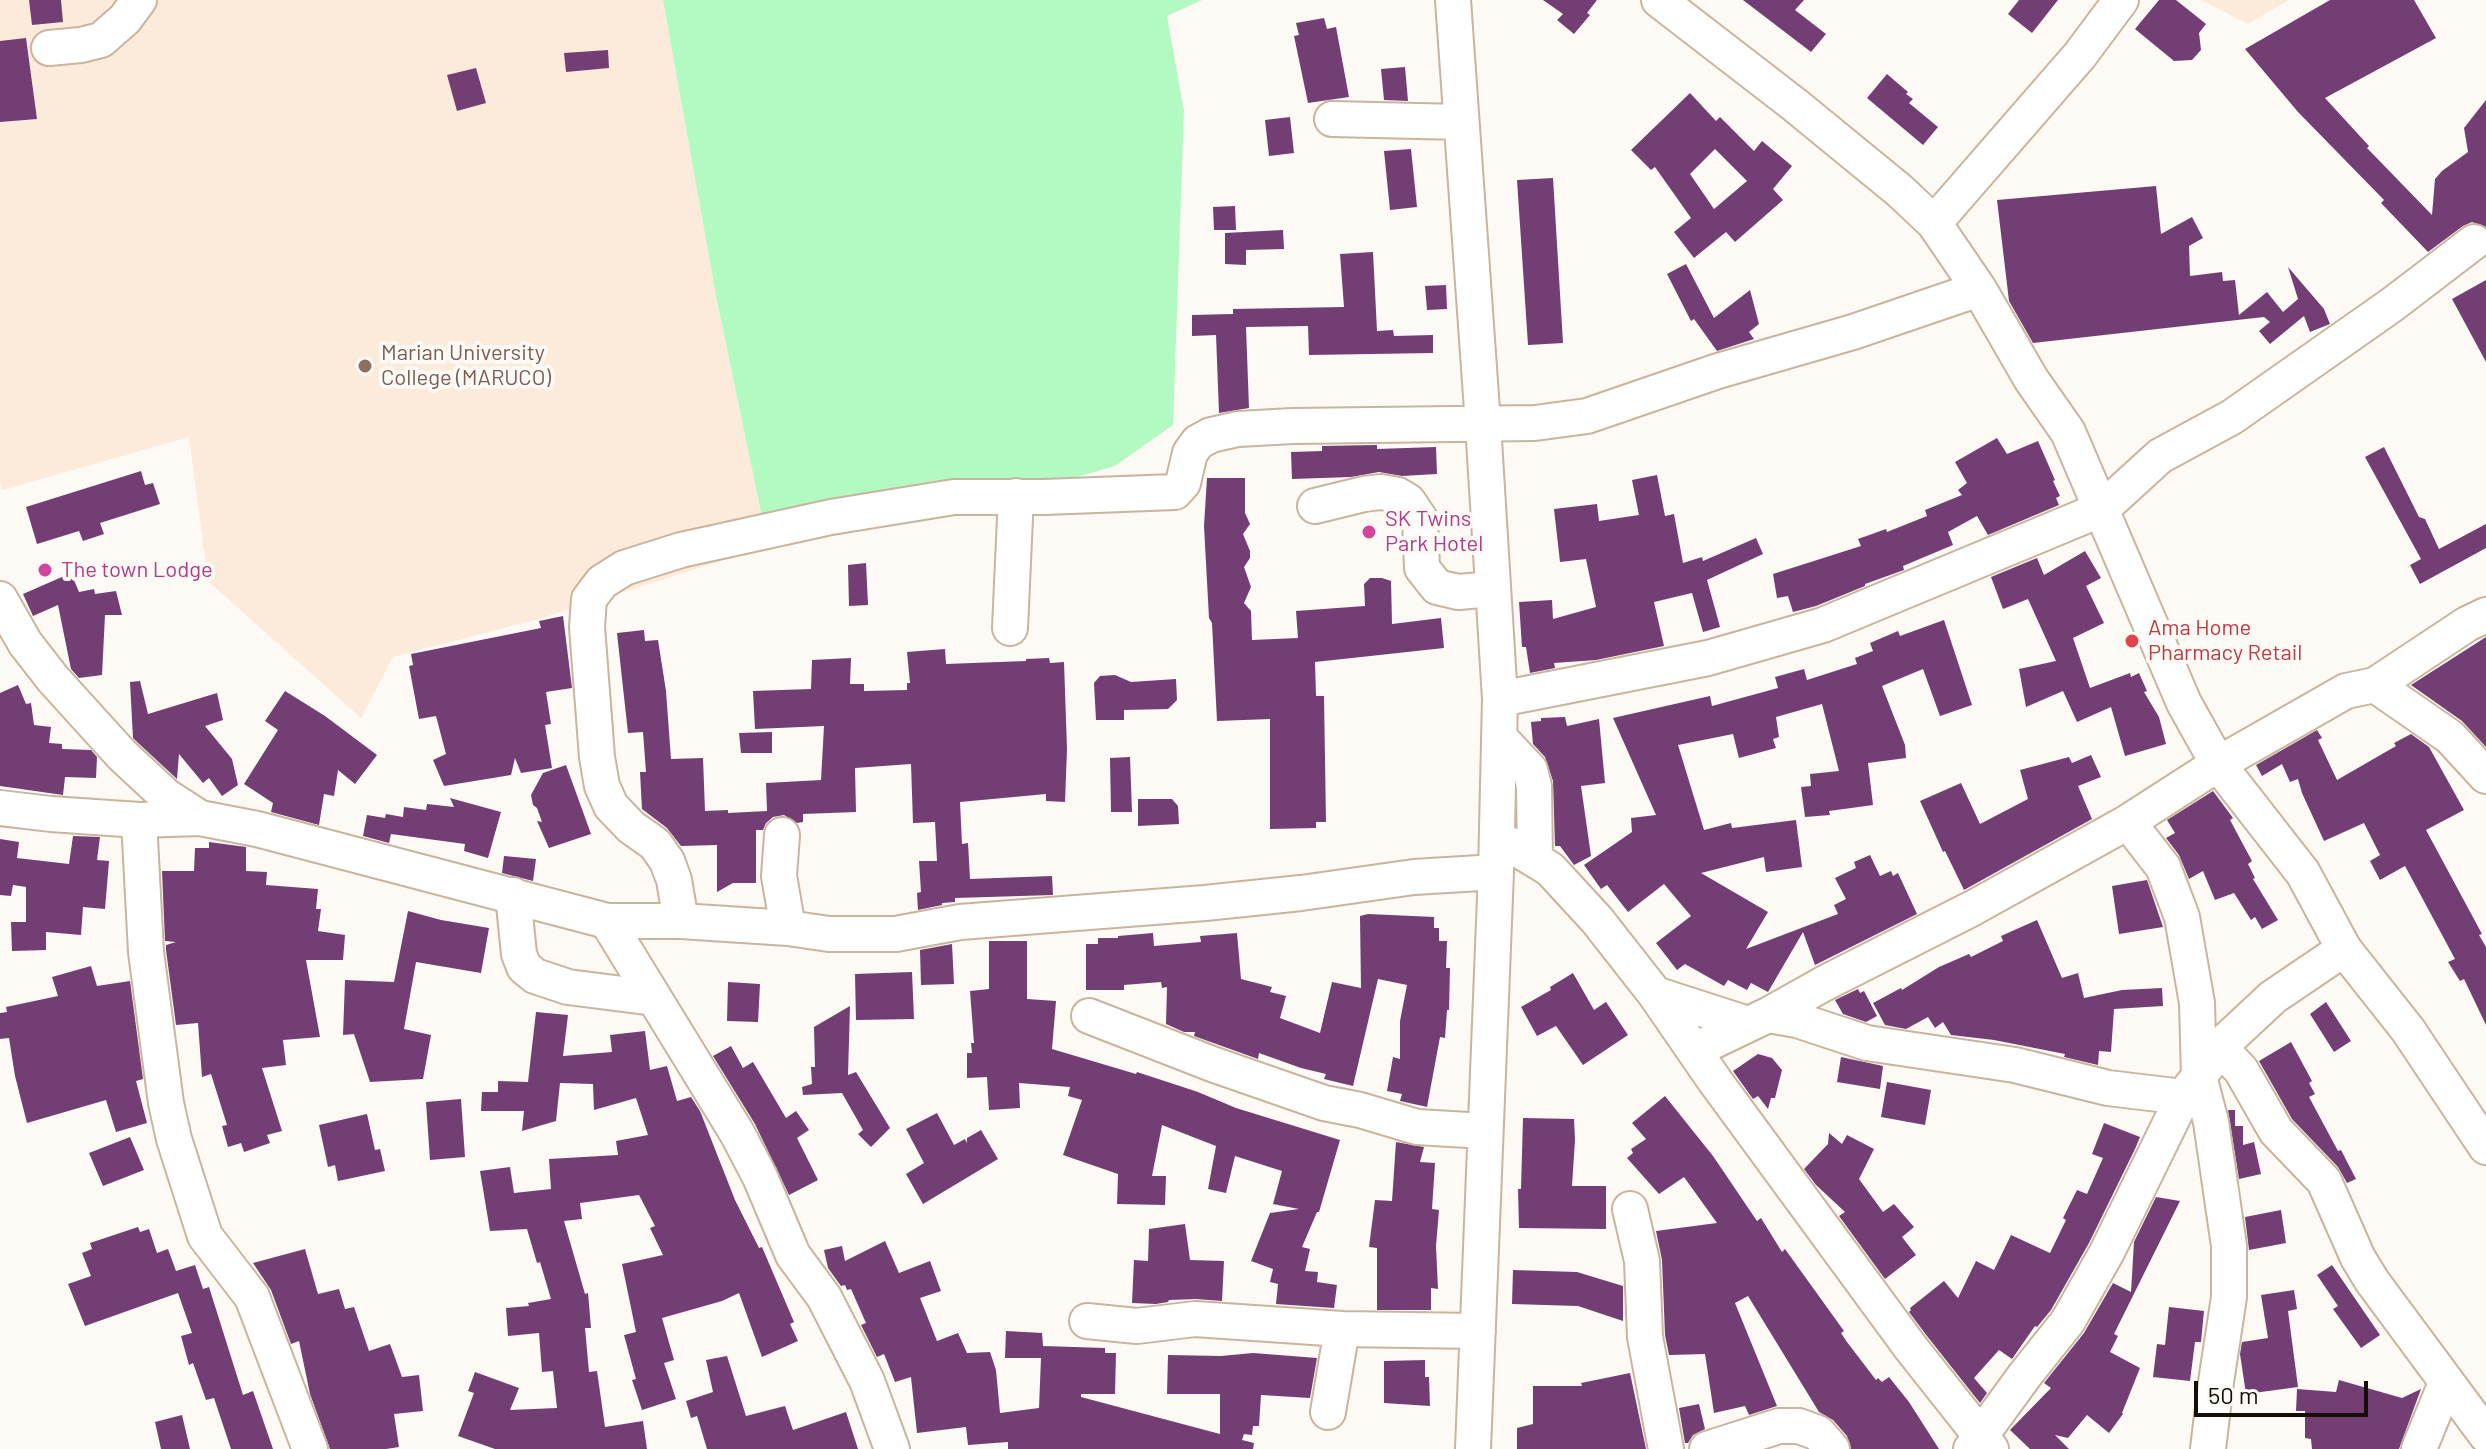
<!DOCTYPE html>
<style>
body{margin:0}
#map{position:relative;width:2486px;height:1449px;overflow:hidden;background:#fdf9f4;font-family:Barlow,sans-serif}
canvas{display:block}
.scale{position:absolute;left:2194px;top:1381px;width:174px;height:36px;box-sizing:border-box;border:4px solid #150e06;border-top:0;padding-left:10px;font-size:24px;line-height:28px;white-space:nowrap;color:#150e06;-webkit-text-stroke:6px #fdf9f4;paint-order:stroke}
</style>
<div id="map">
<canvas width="2486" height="1449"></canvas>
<div class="scale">50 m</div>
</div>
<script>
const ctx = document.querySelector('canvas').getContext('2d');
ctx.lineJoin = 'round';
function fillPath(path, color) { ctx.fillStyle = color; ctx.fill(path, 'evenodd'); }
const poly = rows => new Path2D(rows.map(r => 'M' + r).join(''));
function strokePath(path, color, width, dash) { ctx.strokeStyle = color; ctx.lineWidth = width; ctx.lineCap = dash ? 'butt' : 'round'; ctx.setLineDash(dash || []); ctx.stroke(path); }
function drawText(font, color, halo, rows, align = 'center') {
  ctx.font = font + ' Barlow,sans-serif'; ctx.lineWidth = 8; ctx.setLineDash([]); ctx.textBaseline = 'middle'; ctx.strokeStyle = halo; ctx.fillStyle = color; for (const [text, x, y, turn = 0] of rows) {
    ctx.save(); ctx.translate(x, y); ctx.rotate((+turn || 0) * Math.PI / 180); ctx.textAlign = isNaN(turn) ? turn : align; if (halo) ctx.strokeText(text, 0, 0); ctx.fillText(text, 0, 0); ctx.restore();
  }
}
fillPath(poly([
 [0,0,663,0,716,296,768,546,542,618,393,657,361,718,208,581,189,437,2,490,0,482],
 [2201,0,2289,0,2248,24]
]), '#fcebda');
fillPath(poly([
 [663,0,1202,0,1167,16,1184,111,1173,425,1115,466,974,507,768,546,716,296]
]), '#b2f9c2');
fillPath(poly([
 [29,0,61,0,63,22,32,25],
 [1543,0,1597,0,1587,13,1590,15,1574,34,1557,20,1563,14],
 [1743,0,1804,0,1795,10,1826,34,1811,52],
 [2019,0,2058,0,2032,33,2008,14],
 [2159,0,2176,0,2206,24,2199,33,2201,50,2192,60,2174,61,2135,29],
 [2330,0,2414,0,2436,38,2325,98,2369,146,2367,148,2432,215,2435,179,2442,171,2468,152,2464,128,2486,100,2486,227,2472,222,2463,226,2428,252,2381,203,2384,200,2298,112,2245,49],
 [1324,18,1327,29,1336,27,1349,97,1308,103,1294,36,1299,35,1296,23],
 [26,38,37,119,0,122,0,41],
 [608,50,609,68,566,72,564,53],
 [1405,67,1408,101,1384,100,1381,69],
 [476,68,486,103,457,111,447,75],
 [1887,74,1908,92,1906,94,1913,99,1909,103,1938,127,1923,145,1867,98],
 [1690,93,1716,121,1720,117,1754,151,1762,141,1792,166,1773,189,1783,200,1735,242,1726,232,1694,258,1674,232,1691,218,1655,167,1651,170,1631,150],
 [1715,149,1747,181,1714,209,1690,174],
 [1290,117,1294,153,1269,156,1265,120],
 [1411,149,1417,207,1390,210,1384,151],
 [1553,178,1563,343,1528,345,1517,180],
 [2156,186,2161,234,2192,217,2203,238,2189,246,2190,276,2222,272,2223,281,2235,280,2239,315,2267,292,2283,312,2298,299,2288,267,2324,309,2330,324,2310,332,2304,316,2270,344,2259,331,2270,322,2264,317,2033,343,2009,301,1997,200],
 [1235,206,1236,230,1214,230,1213,207],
 [1283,230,1284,249,1246,250,1246,265,1225,264,1225,233],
 [1373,252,1377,331,1393,330,1394,336,1433,335,1433,353,1309,355,1308,326,1246,327,1249,408,1219,413,1216,335,1192,336,1192,315,1233,314,1233,309,1344,307,1340,254],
 [1686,264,1714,318,1750,290,1759,324,1749,332,1754,339,1717,351,1694,319,1691,321,1667,274],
 [2486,280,2486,362,2452,299],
 [1446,285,1447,309,1427,310,1425,286],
 [1997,438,2007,454,2038,441,2055,480,2053,481,2060,496,2056,498,2059,505,1988,535,1977,516,1948,532,1953,545,1903,566,1904,570,1865,584,1865,586,1816,606,1793,612,1788,596,1777,598,1773,574,1861,546,1858,539,1886,529,1887,532,1927,516,1925,510,1962,495,1958,490,1967,483,1955,462],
 [1377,445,1377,449,1436,447,1437,474,1402,476,1379,472,1351,477,1292,479,1291,452,1322,451,1322,446],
 [2384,447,2419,517,2425,519,2439,549,2486,524,2486,548,2420,584,2410,565,2421,559,2365,457],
 [141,471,145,485,153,483,160,504,100,523,104,534,83,541,79,531,37,544,26,507],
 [1657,475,1665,516,1674,514,1683,563,1702,557,1703,561,1756,538,1763,554,1707,580,1720,627,1703,632,1692,593,1654,602,1664,646,1596,660,1554,663,1555,668,1530,673,1526,647,1522,647,1519,602,1552,600,1553,619,1596,607,1586,559,1560,562,1554,509,1597,504,1599,521,1639,515,1632,480],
 [1207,478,1245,478,1245,513,1250,524,1243,534,1250,551,1250,558,1244,567,1251,587,1244,603,1251,611,1252,640,1298,638,1296,611,1365,606,1364,584,1370,578,1382,578,1391,581,1392,624,1441,618,1444,648,1315,662,1316,696,1324,696,1326,822,1316,822,1316,828,1270,829,1270,719,1217,721,1212,623,1209,618,1204,526],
 [2085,551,2101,578,2086,586,2104,623,2073,638,2090,688,2130,673,2131,677,2139,673,2147,691,2144,692,2159,717,2166,744,2125,756,2111,707,2077,722,2063,691,2026,707,2019,669,2056,661,2028,599,2003,609,1991,577,2037,558,2044,575],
 [866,563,868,605,849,606,848,565],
 [71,573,79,592,94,589,95,594,116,591,122,615,105,615,102,675,79,678,71,669,58,605,33,616,23,594],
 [563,616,572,688,546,692,551,724,545,725,552,768,521,773,515,758,511,775,444,786,433,760,446,754,436,716,419,719,409,666,413,665,411,654,541,628,539,621],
 [1944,620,1972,705,1940,716,1923,669,1882,686,1905,745,1906,758,1868,763,1873,805,1829,811,1830,815,1805,817,1801,787,1811,786,1810,774,1839,771,1822,704,1776,717,1779,737,1773,739,1776,748,1739,758,1733,734,1678,745,1704,830,1731,823,1732,828,1796,820,1802,867,1766,872,1764,857,1701,873,1768,912,1746,949,1838,914,1834,905,1846,899,1835,878,1856,868,1854,862,1870,855,1880,876,1891,871,1893,876,1898,873,1917,914,1815,965,1803,932,1768,992,1751,983,1747,990,1728,980,1724,986,1685,964,1677,970,1656,943,1691,916,1664,884,1628,912,1607,885,1601,889,1584,865,1632,832,1631,818,1656,815,1613,718,1710,696,1712,706,1778,688,1775,677,1804,669,1807,680,1857,664,1855,658,1873,651,1870,643,1898,631,1900,636],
 [644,630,645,641,658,640,666,691,671,759,703,758,705,811,728,810,728,813,767,811,766,783,821,780,824,726,755,729,753,691,811,689,812,660,851,658,850,684,864,684,864,691,907,690,907,683,910,683,907,652,945,649,946,664,1026,661,1026,659,1049,658,1050,663,1064,662,1067,749,1065,802,1046,801,1046,794,960,802,962,844,968,843,970,879,1052,876,1053,895,955,898,955,902,942,903,942,905,918,910,917,893,921,892,919,861,937,861,935,822,913,823,911,764,855,768,856,812,803,814,803,822,797,823,784,815,773,817,766,823,763,830,756,830,756,883,733,883,717,892,717,845,681,846,667,828,642,809,640,772,646,772,643,732,628,733,617,633],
 [2486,637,2486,747,2462,721,2411,685],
 [1115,675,1131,682,1176,679,1177,700,1168,709,1124,710,1124,720,1096,720,1094,683,1100,676],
 [140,681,148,714,217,693,223,720,205,726,232,759,238,785,222,796,209,778,203,783,179,754,177,779,136,741,133,738,130,682],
 [18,685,26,704,31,703,34,725,51,727,49,743,62,744,62,749,91,750,97,757,96,778,65,777,63,795,0,786,0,693],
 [285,691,325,716,377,755,355,784,338,770,334,796,324,794,319,825,271,812,273,803,244,784,278,730,265,721],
 [1565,717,1567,726,1599,719,1605,783,1581,786,1591,856,1574,865,1560,846,1555,846,1553,781,1545,757,1533,744,1531,722,1541,721,1541,718],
 [2317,730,2322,738,2318,740,2337,780,2396,746,2394,743,2411,734,2429,747,2464,810,2426,830,2482,934,2479,935,2486,947,2486,1025,2464,979,2460,981,2448,962,2455,959,2405,866,2380,880,2370,861,2380,855,2364,823,2324,841,2302,793,2298,779,2290,782,2282,764,2262,776,2256,765],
 [772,732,772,753,741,753,739,733],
 [2091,755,2101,777,2078,786,2092,819,1964,890,1945,851,1943,852,1920,801,1961,783,1980,824,2028,799,2020,770,2069,757,2072,763],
 [1130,757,1132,812,1111,812,1110,758],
 [566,765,591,834,549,848,537,821,542,822,537,808,533,805,531,795,543,773],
 [2213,791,2233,818,2230,820,2252,861,2248,864,2255,878,2253,879,2278,920,2262,929,2255,917,2251,920,2234,893,2215,900,2203,871,2189,879,2179,855,2166,838,2175,833,2167,820],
 [450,798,501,812,488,858,464,851,465,844,391,834,389,843,363,836,367,815,385,818,386,814,403,817,404,807,426,810,427,804,454,807],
 [1138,799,1172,799,1178,806,1179,824,1138,826],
 [73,836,100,837,97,860,109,861,105,909,83,907,81,935,46,932,46,950,12,951,11,922,26,922,26,887,13,885,11,896,0,895,0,839,19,842,17,858,69,864],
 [209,842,246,847,246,871,267,872,266,885,318,889,316,909,321,909,318,931,345,935,343,960,306,960,320,1037,283,1040,286,1065,262,1068,282,1131,267,1135,270,1143,244,1152,241,1143,228,1147,222,1126,227,1125,211,1074,202,1077,198,1023,176,1025,166,950,166,945,176,942,165,941,162,871,194,871,195,848,209,848],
 [504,856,536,859,533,881,502,873],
 [2147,880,2163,927,2119,934,2112,886],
 [408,911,441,920,489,928,481,973,416,962,404,1029,431,1035,423,1079,370,1082,354,1034,343,1035,345,980,394,982],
 [1368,914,1434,917,1434,928,1439,928,1439,941,1447,941,1446,968,1450,968,1449,1010,1447,1010,1445,1038,1440,1037,1427,1107,1432,1108,1400,1101,1402,1094,1387,1091,1393,1057,1400,1059,1400,1021,1407,985,1378,979,1353,1086,1324,1079,1326,1074,1301,1068,1259,1053,1258,1059,1194,1036,1195,1032,1184,1032,1166,1024,1167,987,1162,988,1161,982,1124,985,1124,990,1086,990,1086,944,1098,944,1098,938,1118,938,1118,936,1153,933,1154,946,1201,942,1200,936,1237,933,1241,979,1272,987,1270,992,1286,996,1280,1018,1320,1033,1332,982,1361,988,1360,916],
 [2037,920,2062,978,2078,973,2084,998,2122,990,2162,988,2163,1006,2114,1009,2111,1052,2099,1051,2098,1065,2064,1057,2065,1054,1994,1040,1951,1035,1943,1022,1935,1028,1928,1017,1906,1029,1885,1025,1873,1003,1901,988,1902,990,1939,967,1969,954,1971,957,2003,941,2001,936],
 [989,941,1027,941,1027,999,1056,1001,1052,1049,1136,1074,1137,1072,1198,1092,1236,1108,1340,1140,1319,1212,1317,1212,1302,1247,1310,1249,1305,1271,1318,1272,1317,1282,1337,1285,1334,1308,1276,1304,1278,1284,1270,1282,1273,1269,1251,1261,1270,1213,1299,1209,1273,1204,1282,1171,1235,1156,1226,1193,1208,1189,1216,1146,1162,1125,1152,1176,1166,1176,1165,1205,1117,1204,1118,1174,1063,1155,1082,1100,1068,1096,1070,1087,1019,1083,1020,1108,989,1110,987,1077,967,1078,967,1053,972,1053,971,1043,974,1043,970,991,989,989],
 [952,944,954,984,921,985,920,950],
 [91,966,97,986,130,981,143,1079,136,1081,147,1123,116,1132,106,1100,27,1123,15,1076,9,1038,0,1039,0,1013,7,1012,6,1007,58,996,52,977],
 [912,972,914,1019,856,1020,855,974],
 [1573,973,1594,1010,1606,1002,1628,1035,1583,1065,1556,1026,1537,1036,1521,1007,1551,990,1550,987],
 [728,982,760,984,758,1022,727,1021],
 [1858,989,1860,993,1864,991,1877,1016,1866,1022,1843,1014,1835,1000],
 [2326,1002,2351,1041,2334,1052,2310,1014],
 [850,1006,848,1075,856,1072,890,1128,871,1147,858,1134,863,1130,842,1093,803,1095,802,1087,812,1084,811,1067,815,1067,814,1027],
 [536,1012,568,1015,563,1056,612,1052,610,1035,645,1031,650,1070,667,1066,677,1101,691,1097,700,1111,735,1200,759,1248,762,1247,794,1322,790,1324,798,1341,762,1357,739,1293,722,1301,662,1318,674,1360,664,1363,676,1399,642,1410,632,1380,636,1379,624,1335,636,1332,622,1264,663,1255,650,1228,655,1226,639,1195,580,1203,582,1219,564,1221,585,1294,588,1293,591,1328,585,1328,589,1372,597,1371,605,1427,643,1421,647,1449,495,1449,458,1436,474,1393,468,1391,475,1372,519,1388,510,1410,557,1408,553,1371,542,1372,539,1333,508,1336,506,1308,529,1306,528,1303,551,1299,540,1262,537,1263,527,1229,490,1231,480,1171,510,1167,514,1193,551,1189,549,1159,618,1155,616,1141,648,1135,636,1098,594,1110,593,1084,560,1083,556,1121,522,1131,524,1111,481,1111,482,1092,498,1092,498,1081,528,1082],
 [2291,1042,2312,1081,2309,1083,2315,1094,2309,1097,2338,1151,2341,1150,2356,1179,2347,1183,2338,1167,2292,1119,2259,1061],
 [731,1046,743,1068,753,1062,786,1118,796,1111,809,1130,797,1138,818,1180,789,1195,755,1124,713,1056],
 [1758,1054,1772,1058,1782,1070,1775,1098,1771,1098,1768,1109,1758,1096,1753,1099,1733,1071],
 [1841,1057,1883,1066,1880,1089,1837,1082],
 [1887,1082,1931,1090,1925,1125,1881,1117],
 [1665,1096,1713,1156,1757,1221,1761,1218,1782,1252,1785,1249,1844,1331,1841,1333,1847,1342,1876,1380,1878,1378,1882,1382,1889,1377,1909,1402,1939,1449,1851,1449,1847,1436,1833,1420,1819,1412,1748,1296,1735,1303,1777,1406,1749,1415,1745,1406,1714,1413,1705,1354,1669,1355,1665,1335,1662,1260,1656,1231,1717,1223,1684,1177,1659,1194,1627,1158,1633,1153,1631,1149,1646,1139,1632,1123],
 [461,1099,465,1157,430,1160,426,1102],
 [2228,1110,2235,1110,2235,1126,2243,1126,2243,1145,2254,1142,2261,1174,2239,1179],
 [937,1113,954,1145,965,1139,967,1143,967,1138,981,1130,998,1159,923,1204,906,1174,924,1163,906,1129],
 [367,1114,375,1150,380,1149,385,1171,338,1181,335,1165,328,1167,319,1125],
 [1523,1118,1574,1119,1575,1140,1572,1186,1606,1186,1606,1229,1519,1228,1518,1189,1521,1189],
 [2104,1123,2140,1137,2135,1149,2089,1243,2051,1310,2037,1327,2035,1326,2012,1359,1999,1350,1974,1378,1987,1393,1980,1403,1927,1336,1909,1312,1911,1310,1910,1308,1944,1281,1958,1298,1976,1261,1994,1270,2011,1235,2050,1253,2066,1220,2063,1218,2077,1190,2087,1194,2103,1158,2092,1154],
 [1829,1133,1842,1144,1847,1135,1874,1149,1859,1179,1883,1212,1894,1204,1914,1227,1902,1237,1916,1255,1885,1279,1839,1216,1845,1212,1816,1185,1804,1169,1828,1144],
 [130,1137,144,1170,103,1186,89,1153],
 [1396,1142,1424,1147,1420,1162,1435,1163,1432,1209,1439,1210,1436,1246,1438,1289,1431,1288,1431,1310,1377,1310,1377,1248,1369,1247,1375,1200,1392,1201],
 [2156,1197,2180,1201,2114,1334,2118,1336,2110,1352,2140,1368,2122,1413,2123,1414,2109,1433,2087,1415,2068,1438,2055,1435,2069,1449,2030,1449,2010,1430,2051,1388,2044,1383,2084,1333,2113,1283,2131,1292,2134,1242],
 [2281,1210,2286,1243,2249,1250,2245,1217],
 [1185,1224,1190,1260,1224,1261,1222,1301,1196,1299,1169,1300,1168,1302,1156,1304,1132,1303,1134,1260,1148,1261,1149,1229],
 [138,1227,140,1232,149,1229,157,1253,168,1249,176,1271,195,1265,203,1289,209,1287,243,1395,253,1391,273,1449,231,1449,214,1398,206,1400,193,1363,189,1365,181,1336,192,1333,178,1293,85,1326,68,1284,91,1276,82,1253,92,1249,90,1243],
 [885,1241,899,1273,930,1261,941,1291,920,1298,937,1341,958,1333,967,1353,990,1352,996,1370,1000,1413,1039,1408,1041,1358,1005,1358,1006,1331,1042,1333,1043,1346,1105,1348,1105,1353,1116,1353,1115,1394,1081,1394,1081,1397,1220,1434,1220,1394,1167,1394,1168,1355,1221,1356,1253,1353,1317,1358,1310,1398,1261,1395,1259,1426,1253,1426,1252,1435,1244,1434,1242,1440,1254,1443,1253,1449,1008,1449,1008,1442,968,1445,966,1427,917,1433,911,1377,895,1382,884,1354,877,1357,861,1325,866,1323,851,1289,847,1290,845,1285,841,1286,828,1268,824,1250,842,1246,845,1261],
 [305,1249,318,1294,339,1289,345,1309,354,1307,369,1351,390,1344,402,1377,419,1375,423,1411,394,1414,399,1447,386,1449,330,1449,310,1394,299,1341,291,1344,271,1290,253,1263],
 [2332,1265,2380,1335,2361,1348,2333,1309,2338,1306,2317,1275],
 [1513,1270,1577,1272,1623,1286,1623,1321,1578,1306,1512,1304],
 [2294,1290,2297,1309,2288,1311,2298,1387,2246,1394,2240,1354,2242,1342,2268,1338,2261,1295],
 [2169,1307,2204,1311,2201,1342,2195,1342,2190,1381,2153,1377,2157,1344,2165,1345],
 [727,1356,746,1416,785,1406,793,1430,846,1412,858,1449,707,1449,697,1416,691,1418,686,1401,713,1392,706,1360],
 [1425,1360,1425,1377,1429,1377,1430,1406,1384,1403,1384,1361],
 [1630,1373,1646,1449,1517,1449,1517,1428,1533,1424,1533,1386,1582,1386,1581,1383],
 [2339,1380,2402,1398,2421,1389,2399,1449,2312,1449,2311,1439,2305,1438,2305,1411,2296,1411,2297,1389,2336,1392],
 [1699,1404,1705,1429,1693,1435,1688,1443,1685,1443,1679,1408],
 [182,1415,190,1449,161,1449,155,1422]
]), '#723e74');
const minor = poly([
 [1453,0,1483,424,1500,699,1496,872,1473,1449],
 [1659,0,1795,105,1900,191,1934,223,1979,289,2031,379,2068,432,2184,703,2218,764,2303,873,2344,949,2408,1030,2486,1147],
 [49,48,81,45,101,40,125,19,139,0],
 [1332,119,1461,122],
 [1934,223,2080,55,2121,0],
 [1315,506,1364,494,1381,492,1398,495,1408,501,1420,519,1422,568,1437,587,1458,592,1493,589],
 [0,599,25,643,53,679,122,755,166,796,200,818],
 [1010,628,1016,496],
 [2375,685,2467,624,2486,615],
 [1500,699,1708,658,1823,625,2102,509,2160,456,2232,417,2393,304,2474,242],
 [1499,737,1530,770,1534,786,1535,860],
 [0,808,51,814,139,820,200,818,257,829,607,921,681,921,788,928,829,934,896,934,960,922,1205,903,1301,893,1414,877,1496,872],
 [139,820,146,952,166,1103,174,1139,205,1236,252,1297,310,1449],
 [2128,822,2163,867,2182,917,2197,1003,2199,1076,2211,1122,2229,1246,2229,1297,2216,1382,2208,1449],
 [782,835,779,876,788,928],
 [1497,837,1550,869,1597,920,1655,994,1715,1081,1911,1348,1991,1449],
 [513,895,519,954,524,967,535,976,568,987,654,998],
 [607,921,737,1133,760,1177,793,1255,824,1297,867,1381,892,1449],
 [681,921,674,880,667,861,655,844,631,827,611,806,602,786,597,757,587,627,589,599,602,582,624,568,681,550,831,517,954,497,1044,497,1175,492,1183,483,1190,453,1198,442,1211,435,1238,429,1293,426,1535,423,1587,416,1718,371,1853,332,1979,289],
 [1655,994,1748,1024],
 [1768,1015,1797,1020,1867,1043,2015,1065,2108,1088,2183,1097],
 [1089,1016,1212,1064,1324,1103,1360,1110,1417,1127,1485,1131],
 [2220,1048,2241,1070,2276,1131,2324,1181,2358,1258,2372,1281,2486,1435],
 [1695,1050,1768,1015,1825,983,1973,908,2128,822,2218,764,2346,691,2375,685,2450,737,2486,776],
 [1630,1209,1642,1261,1645,1337,1666,1449],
 [1087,1321,1137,1326,1195,1319,1342,1329,1478,1331],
 [1328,1412,1342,1329],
 [1707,1449,1779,1426,1799,1426,1818,1433,1832,1449],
 [1971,1449,2025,1375,2068,1321,2107,1252,2183,1097,2228,1039,2273,997,2344,949],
 [2419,1449,2446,1383]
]);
strokePath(minor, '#c9b49e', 38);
strokePath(minor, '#fff', 34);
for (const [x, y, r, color] of [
 [365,366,8,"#8d6e63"],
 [1369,532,8,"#d1479c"],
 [45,570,8,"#d1479c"],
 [2132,641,8,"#e0444e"]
]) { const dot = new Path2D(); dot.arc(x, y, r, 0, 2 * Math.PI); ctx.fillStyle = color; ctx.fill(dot); strokePath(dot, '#fdf9f4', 3); }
drawText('22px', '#785e54', '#fdf9f4', [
 ["Marian University",381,353],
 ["College (MARUCO)",381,378]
], 'left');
drawText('22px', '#b23c85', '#fdf9f4', [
 ["SK Twins",1385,519],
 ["Park Hotel",1385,544],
 ["The town Lodge",61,570]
], 'left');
drawText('22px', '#be3a42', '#fdf9f4', [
 ["Ama Home",2148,628],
 ["Pharmacy Retail",2148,653]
], 'left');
</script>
